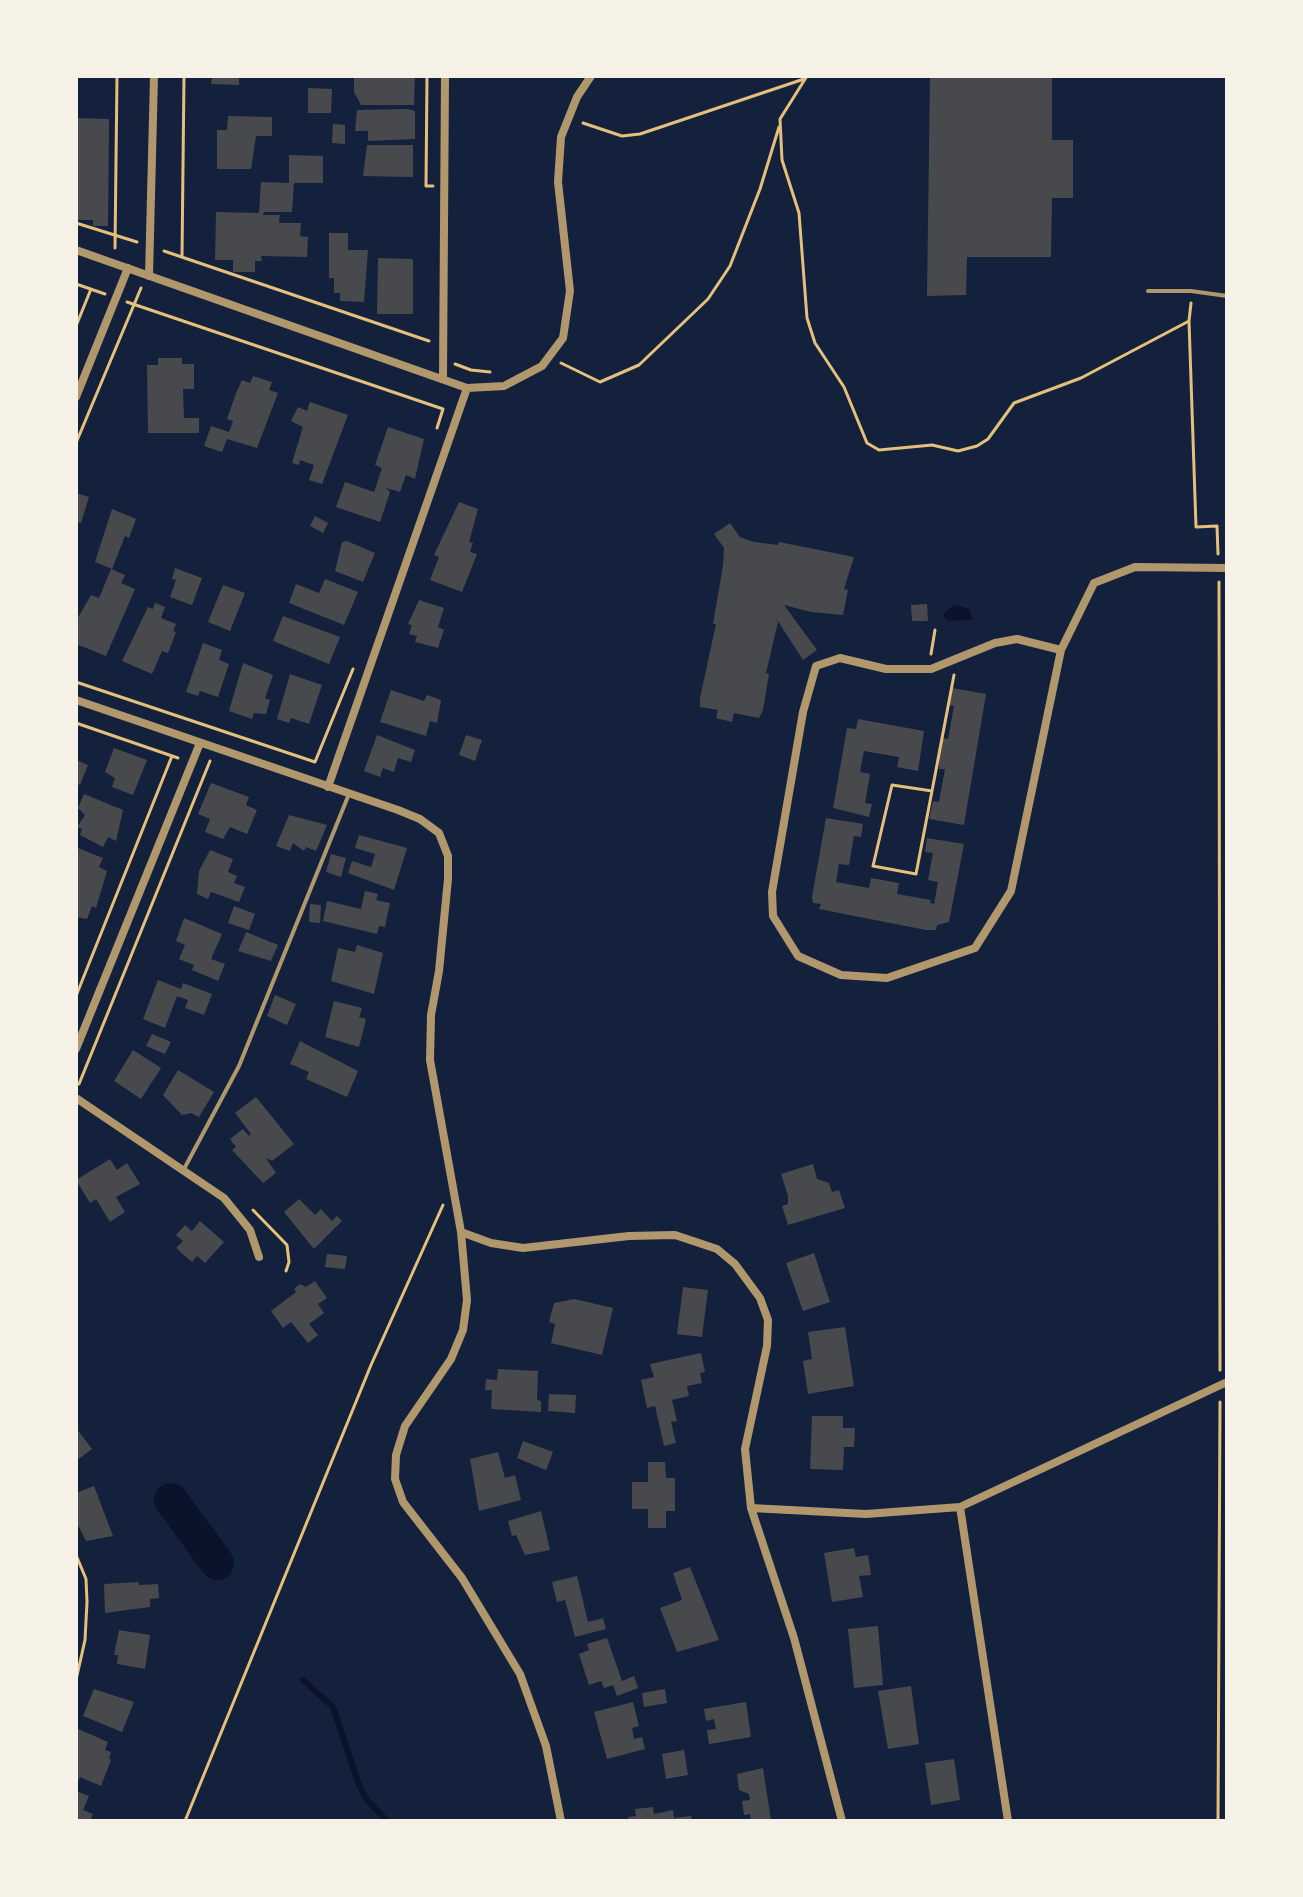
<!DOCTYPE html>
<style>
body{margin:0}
#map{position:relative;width:1303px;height:1897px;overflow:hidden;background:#14213d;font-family:"Roboto Condensed",sans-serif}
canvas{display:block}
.frame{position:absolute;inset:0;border:78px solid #f6f1e7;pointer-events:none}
</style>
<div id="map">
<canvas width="1303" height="1897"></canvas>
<div class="frame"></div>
</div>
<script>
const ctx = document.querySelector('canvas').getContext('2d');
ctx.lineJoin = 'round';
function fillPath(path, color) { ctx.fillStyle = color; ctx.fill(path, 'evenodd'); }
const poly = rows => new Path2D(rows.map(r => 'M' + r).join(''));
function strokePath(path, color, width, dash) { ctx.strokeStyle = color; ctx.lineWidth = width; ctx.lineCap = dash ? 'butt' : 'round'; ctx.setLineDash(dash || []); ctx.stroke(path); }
fillPath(poly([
 [954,605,970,609,972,620,947,621,943,614]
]), '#0b132b');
strokePath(poly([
 [303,1680,333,1707,359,1785,367,1800,387,1821]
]), '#0b132b', 6);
strokePath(poly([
 [171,1500,217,1563]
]), '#0b132b', 34);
fillPath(poly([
 [212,76,239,76,239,85,211,84],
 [354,76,415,76,414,105,361,105,354,92],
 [930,76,1052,76,1052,140,1073,140,1073,198,1052,198,1051,257,967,257,966,295,927,296],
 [308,88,332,89,331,113,308,113],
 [408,109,415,111,415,139,368,141,368,131,355,131,357,110],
 [228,116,272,117,272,136,256,136,251,169,217,169,217,130,227,130],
 [76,118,109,119,108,226,93,226,93,220,79,220,76,215],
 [333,124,345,125,345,144,332,143],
 [367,145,413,145,413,177,363,176],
 [289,155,323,156,323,183,294,183,292,212,264,212,263,215,280,215,279,223,301,223,300,236,308,237,307,257,261,256,262,261,255,261,255,272,233,272,233,260,215,260,216,212,259,213,261,182,289,183],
 [329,233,348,233,348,250,368,250,364,302,340,301,340,293,334,293,334,278,329,278],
 [378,258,413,259,413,314,377,314],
 [158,358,182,358,182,364,194,364,194,389,183,389,184,418,199,418,199,433,148,433,147,365,158,365],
 [253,376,272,382,269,390,278,393,257,448,227,439,222,452,204,446,211,426,229,432,233,421,227,419,236,393,242,380,250,383],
 [310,402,348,415,322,484,309,480,314,465,300,460,299,465,292,463,303,427,291,421,298,407,307,411],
 [388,427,424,439,415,479,406,475,400,492,386,488,390,492,380,522,336,507,345,482,374,492,382,468,375,465],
 [76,493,89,497,81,523,76,521],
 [459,502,478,509,469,542,473,543,470,552,477,554,462,592,430,580,439,557,434,555],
 [112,509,136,519,129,538,125,536,112,569,95,562],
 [315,516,328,523,323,533,310,526],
 [730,523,740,537,754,542,778,545,779,542,854,557,844,589,848,590,843,615,811,612,784,605,817,650,803,660,776,618,778,622,766,673,769,674,763,710,759,718,734,713,732,722,716,718,718,710,700,707,700,698,716,624,713,624,723,565,724,548,714,534],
 [347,541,375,553,363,582,335,571,342,542],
 [175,568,202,578,192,605,170,597,176,580,172,579],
 [111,569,125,575,121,583,135,589,106,656,76,644,76,621,91,595,99,598],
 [325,579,358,592,344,625,289,603,296,584,319,593],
 [223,585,245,593,230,631,208,622],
 [419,600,444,608,438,627,444,630,438,648,415,642,417,636,409,634,412,625,408,624],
 [155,603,165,607,161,618,176,624,173,631,176,632,168,653,162,651,152,674,122,661,148,607,153,609],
 [927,604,928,621,912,621,911,605],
 [283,616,340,637,329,664,273,641],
 [203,643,222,650,219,660,229,664,218,697,200,691,198,696,186,692],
 [243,663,273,675,265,698,270,700,266,714,254,713,252,719,229,711],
 [290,674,322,685,309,724,291,718,289,723,277,719],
 [952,688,986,694,964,825,929,819,933,801,939,802,945,769,939,769,939,753,942,738,948,739,954,706,949,705],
 [391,690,424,701,427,695,441,700,437,723,430,721,426,736,380,722],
 [858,719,924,731,918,771,897,767,899,757,864,751,860,772,870,774,865,803,872,804,869,817,833,808,847,728,856,729],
 [377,735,415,750,411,762,398,758,394,772,383,768,380,777,364,771],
 [466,735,482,740,475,761,459,755],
 [114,748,147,760,133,795,112,787,115,778,105,772],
 [76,760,88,765,80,785,76,783],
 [211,783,249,797,246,805,257,810,247,834,230,827,223,839,205,832,210,819,198,814],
 [84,794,123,810,116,841,108,837,103,847,80,835,82,829,77,827,85,815,78,808],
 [289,815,327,825,316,851,306,847,304,851,293,843,290,851,276,846],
 [826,818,863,824,861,837,854,836,849,865,839,864,836,882,869,888,871,878,899,883,897,894,931,900,930,903,934,904,938,882,928,880,933,853,925,852,927,838,964,844,949,922,937,925,936,930,926,930,819,909,821,904,813,903,812,897],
 [359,835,407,848,394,890,348,873,352,861,371,867,375,854,355,848],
 [78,848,103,858,99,867,107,871,96,908,92,906,87,919,76,917],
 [210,850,233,859,228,872,237,876,234,883,245,887,239,902,211,892,208,899,197,894,199,871],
 [331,854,346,858,341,877,326,872],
 [365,891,378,894,376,900,390,903,385,927,379,926,377,934,323,921,327,901,361,909],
 [310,904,321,905,320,923,309,922],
 [234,906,255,914,249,930,228,923],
 [184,918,222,934,211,959,225,964,218,981,192,970,194,965,179,959,185,945,176,941],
 [246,932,278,945,271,961,238,951],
 [357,945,383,953,374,994,331,981,338,948,355,952],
 [158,980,181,989,183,983,212,994,204,1015,185,1008,188,1000,177,996,165,1028,143,1019],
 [275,995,296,1004,287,1025,267,1016],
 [334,1001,362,1008,359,1017,366,1019,359,1047,325,1037],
 [152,1034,171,1042,165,1054,146,1046],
 [300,1041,358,1071,347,1097,306,1079,309,1072,290,1064],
 [133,1050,161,1068,141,1099,114,1081],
 [178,1070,214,1092,199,1117,191,1113,182,1115,163,1095],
 [256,1097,294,1144,272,1161,266,1158,276,1173,263,1183,232,1150,236,1147,230,1139,243,1129,249,1136,251,1134,235,1113],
 [110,1159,117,1170,127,1163,140,1184,116,1197,125,1212,110,1222,96,1199,90,1203,76,1180],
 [813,1164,817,1179,829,1183,832,1192,839,1190,845,1208,788,1225,782,1206,788,1204,788,1196,781,1174],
 [299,1199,315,1215,321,1209,332,1221,337,1216,342,1221,314,1249,284,1212],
 [200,1221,224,1242,205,1263,197,1256,192,1262,176,1248,183,1241,176,1235,185,1225,192,1231],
 [814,1253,830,1302,803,1311,786,1263],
 [327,1254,347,1256,345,1269,325,1267],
 [315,1281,327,1298,318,1304,324,1313,309,1324,318,1335,308,1343,291,1322,283,1328,271,1311,296,1292,294,1289,300,1284,306,1287],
 [683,1287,708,1290,702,1337,677,1334],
 [574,1299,613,1308,602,1355,551,1343,555,1324,549,1322,554,1303],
 [845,1327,854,1386,808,1394,803,1361,812,1359,808,1332],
 [701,1353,705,1372,700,1373,702,1383,687,1386,689,1396,672,1400,677,1421,671,1422,676,1443,664,1446,655,1406,647,1408,641,1380,654,1377,650,1364],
 [498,1369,538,1371,537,1400,541,1401,541,1412,491,1409,492,1390,485,1390,486,1379,497,1380],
 [549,1394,576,1395,575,1413,548,1411],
 [812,1416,843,1416,843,1428,855,1428,854,1447,844,1447,843,1470,810,1469],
 [76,1428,92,1449,76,1461],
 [523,1441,553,1452,546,1470,517,1458],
 [498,1452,505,1478,515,1475,521,1500,479,1511,470,1459],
 [648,1462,665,1462,666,1478,675,1478,675,1511,666,1511,666,1528,648,1528,648,1509,632,1509,632,1482,648,1482],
 [94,1486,113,1536,86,1541,76,1521,76,1493],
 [541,1511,550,1550,525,1555,516,1535,512,1536,508,1521],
 [854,1548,856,1557,868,1555,871,1575,859,1576,863,1597,832,1602,824,1553],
 [690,1567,719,1640,677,1652,660,1608,682,1600,673,1573],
 [577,1576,588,1622,603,1618,606,1629,575,1637,565,1600,557,1602,552,1582],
 [138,1582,139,1585,158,1584,159,1598,150,1599,150,1607,105,1613,104,1584],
 [878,1626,883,1685,854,1688,848,1629],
 [119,1630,150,1635,145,1669,117,1664,118,1655,114,1655],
 [607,1638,622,1681,634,1676,638,1688,617,1696,613,1685,604,1688,601,1681,589,1685,579,1654,589,1650,587,1644],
 [911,1686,919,1744,888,1749,878,1691],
 [94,1689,134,1702,122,1732,83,1716],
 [665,1689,667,1703,644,1707,642,1693],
 [633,1702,639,1726,632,1728,634,1739,642,1737,645,1749,607,1759,594,1712],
 [746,1702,751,1737,709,1744,707,1730,716,1729,714,1719,706,1721,704,1709],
 [78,1729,108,1742,105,1750,111,1752,109,1758,111,1760,101,1786,80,1777,76,1786],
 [684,1750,688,1775,666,1779,662,1754],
 [954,1759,960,1800,931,1805,925,1763],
 [763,1768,771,1820,751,1821,750,1814,744,1815,742,1801,750,1800,749,1794,739,1790,737,1774],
 [76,1791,89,1796,83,1810,93,1814,90,1821,76,1821],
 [653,1807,654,1814,673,1810,674,1818,691,1816,692,1821,629,1821,628,1817,636,1816,635,1809]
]), '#48494c');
strokePath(poly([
 [427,76,426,186,433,186],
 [780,119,782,160,799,213,807,318,815,343,844,387,867,443,879,450,932,445,958,451,977,446,988,439,1014,403,1081,378,1189,321,1191,303],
 [780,119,807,76],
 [583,123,622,136,640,134,804,79],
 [76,223,137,242],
 [115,248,117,76],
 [164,251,429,341],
 [182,257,184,76],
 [76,284,105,294],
 [127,302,443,409,437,428],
 [1189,321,1196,527,1217,526,1218,554],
 [76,326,91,289],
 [561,363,600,382,639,365,708,299,730,266,760,189,779,127],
 [455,364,471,370,490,372],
 [76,443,141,288],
 [1219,582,1220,1370],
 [931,654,935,630],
 [76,682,315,762,353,669],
 [76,723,178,758],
 [932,791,892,785,873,866,916,874,932,791,954,675],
 [76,996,172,756],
 [79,1084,210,761],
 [253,1210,287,1245,289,1262,286,1271],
 [76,1555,86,1579,87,1602,85,1640,76,1680],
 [185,1821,371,1365,443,1205],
 [1218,1821,1220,1402]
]), '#e5c07b', 3);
strokePath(poly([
 [1148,291,1191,291,1227,296],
 [184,1169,239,1066,349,794]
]), '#b1986c', 4);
strokePath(poly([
 [76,250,467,388,504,386,542,366,563,338,570,291,558,182,561,137,577,97,591,76],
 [149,276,154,76],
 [443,376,445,76],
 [76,397,128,268],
 [1017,639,1061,650,1011,891,975,948,887,978,841,975,798,956,773,916,772,892,803,712,816,666,840,658,886,669,931,669,995,643,1017,639],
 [1061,650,1094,583,1135,567,1227,568],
 [76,700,398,810,420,819,439,833,448,856,448,879,439,971,431,1015,430,1060,461,1232],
 [328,787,467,388],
 [76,1049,200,743],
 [76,1098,224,1198,250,1230,259,1257],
 [960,1507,1008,1821],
 [751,1508,866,1514,960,1507,1227,1382],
 [561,1821,546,1746,520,1674,462,1578,403,1502,395,1479,396,1455,405,1426,451,1359,463,1330,467,1300,461,1232,491,1243,523,1248,629,1236,675,1235,717,1249,735,1264,760,1298,768,1320,767,1346,745,1449,751,1508,794,1638,842,1821]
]), '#b1986c', 8);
</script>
